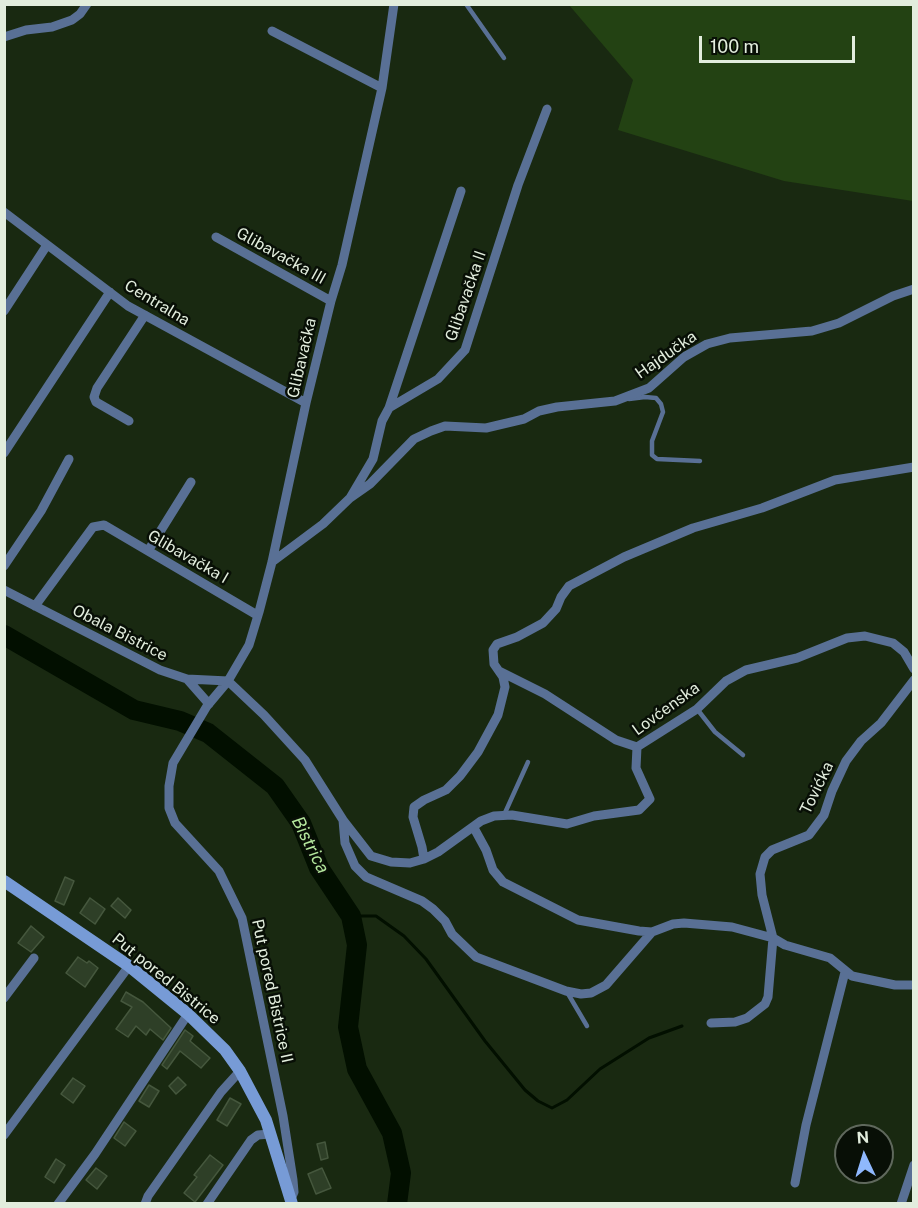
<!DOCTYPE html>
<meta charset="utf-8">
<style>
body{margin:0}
#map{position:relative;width:918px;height:1208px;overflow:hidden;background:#192911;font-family:"Public Sans",sans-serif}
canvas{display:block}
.frame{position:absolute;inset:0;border:6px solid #e2eddd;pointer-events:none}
.north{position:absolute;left:834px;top:1124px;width:60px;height:60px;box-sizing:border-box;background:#080f06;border:2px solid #5f685c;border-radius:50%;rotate:356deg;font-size:16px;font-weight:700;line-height:24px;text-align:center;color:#e2eddd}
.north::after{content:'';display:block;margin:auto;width:21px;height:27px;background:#8fb8fd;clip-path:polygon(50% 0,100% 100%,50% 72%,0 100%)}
.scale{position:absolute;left:699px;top:36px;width:156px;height:27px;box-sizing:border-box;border:3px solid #e2eddd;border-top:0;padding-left:8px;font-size:18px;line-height:21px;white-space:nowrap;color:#e2eddd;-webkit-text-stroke:4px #080f06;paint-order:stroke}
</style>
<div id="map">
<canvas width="918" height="1208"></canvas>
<div class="frame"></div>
<div class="north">N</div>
<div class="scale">100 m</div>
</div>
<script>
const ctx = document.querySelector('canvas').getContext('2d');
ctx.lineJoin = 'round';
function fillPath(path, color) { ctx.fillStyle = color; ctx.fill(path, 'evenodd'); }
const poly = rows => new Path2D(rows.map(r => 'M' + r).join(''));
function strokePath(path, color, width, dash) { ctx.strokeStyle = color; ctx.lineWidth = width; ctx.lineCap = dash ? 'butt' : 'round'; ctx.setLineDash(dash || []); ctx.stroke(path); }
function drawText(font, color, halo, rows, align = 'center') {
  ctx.font = font + ' "Public Sans",sans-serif'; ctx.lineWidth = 5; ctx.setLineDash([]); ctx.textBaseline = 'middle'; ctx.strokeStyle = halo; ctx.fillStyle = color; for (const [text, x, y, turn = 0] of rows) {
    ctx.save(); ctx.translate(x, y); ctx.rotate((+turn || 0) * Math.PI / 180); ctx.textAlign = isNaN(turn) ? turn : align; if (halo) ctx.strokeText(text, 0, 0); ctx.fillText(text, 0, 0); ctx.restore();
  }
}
fillPath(poly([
 [569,5,913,5,913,201,784,181,618,130,633,80]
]), '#234213');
strokePath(poly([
 [351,916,376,916,404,936,426,959,485,1041,525,1090,538,1101,552,1108,567,1100,600,1069,649,1038,682,1026]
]), '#020f00', 3);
strokePath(poly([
 [4,635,134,710,180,721,208,733,275,786,301,823,319,868,351,916,357,945,348,1027,357,1069,392,1133,401,1173,397,1204]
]), '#020f00', 20);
const building = poly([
 [65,877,74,881,64,905,55,901,65,877],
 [90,898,105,909,95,924,80,913,90,898],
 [118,898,131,910,125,918,111,906,118,898],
 [31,926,44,937,31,952,18,943,31,926],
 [78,957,87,963,89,961,98,968,85,987,66,973,78,957],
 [126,992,143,1002,171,1028,163,1040,150,1029,146,1035,136,1026,128,1037,116,1029,132,1007,121,1001,126,992],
 [185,1030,193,1036,190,1041,210,1058,201,1068,180,1051,167,1069,162,1065,185,1030],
 [178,1077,186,1085,176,1094,169,1086,178,1077],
 [73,1078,85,1086,73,1103,61,1094,73,1078],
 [149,1085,159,1091,149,1107,139,1101,149,1085],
 [230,1098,241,1104,227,1126,217,1120,230,1098],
 [124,1122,136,1131,125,1146,114,1138,124,1122],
 [325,1142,328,1158,321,1160,317,1144,325,1142],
 [210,1155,223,1165,195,1202,184,1193,197,1177,194,1175,210,1155],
 [56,1159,65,1165,54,1183,45,1177,56,1159],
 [96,1168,107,1176,97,1189,86,1180,96,1168],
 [322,1168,331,1188,316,1194,308,1174,322,1168]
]);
fillPath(building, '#2e3f27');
strokePath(building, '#45573d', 1.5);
strokePath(poly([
 [466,4,504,58],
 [629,399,645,397,656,398,661,404,663,412,652,441,652,455,657,459,700,461],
 [697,709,715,732,743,755],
 [504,815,528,762],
 [567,992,587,1026]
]), '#597095', 4.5);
strokePath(poly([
 [272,31,382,88],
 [4,37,26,30,52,27,72,20,80,14,87,4],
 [4,212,128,306,306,403],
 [216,237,331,301],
 [4,311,47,245],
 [389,408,461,191],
 [129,421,96,402,94,397,97,388,145,315],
 [4,453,110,292],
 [350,498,370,484,414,439,431,431,445,426,486,428,524,419,539,411,557,407,615,401,649,388,684,357,707,344,730,338,812,331,839,323,893,296,914,289],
 [148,551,191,482],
 [272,562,323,524,350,498,373,459,382,421,389,408,438,379,465,350,518,185,547,109],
 [4,566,41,511,69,459],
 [4,590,160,670,187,679,228,681],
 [35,606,93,527,104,525,257,615],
 [499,671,545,694,616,740,637,747],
 [187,679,209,704],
 [228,681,264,715,305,760,343,820,345,843,355,866,366,877,422,901,433,909,445,921,452,934,476,957,566,991,581,994,591,993,606,985,652,932,673,924,684,923,732,927,773,938,785,945,830,958,852,976,895,985,914,985],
 [343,820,371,856,391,862,410,863,424,859,438,852,481,821,494,816,512,815,567,824,594,816,639,810,650,799,636,768,637,747,697,709,726,681,746,670,797,658,847,638,865,636,893,643,904,652,914,669],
 [474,828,486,850,493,870,503,882,578,920,639,931,652,932],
 [424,859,422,847,413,817,414,807,424,800,446,790,460,776,478,752,498,715,505,687,503,677,494,664,493,650,497,644,517,637,543,623,556,609,561,597,569,586,624,557,693,528,762,508,835,480,914,467],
 [4,998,34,958],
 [711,1023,735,1022,747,1018,765,1004,768,997,773,938,762,895,760,874,765,857,772,850,809,835,824,815,832,791,846,761,861,741,881,723,914,680],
 [4,1135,129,966],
 [795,1183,806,1125,845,972],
 [291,1199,294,1192,293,1180,283,1116,242,918,219,871,175,823,169,808,169,786,173,763,207,706,228,681,249,645,259,612,272,562,306,403,331,301,342,265,382,88,394,4],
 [58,1204,95,1154,188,1014],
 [145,1204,148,1196,221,1092,240,1071],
 [207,1204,251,1140,258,1135,270,1134],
 [901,1204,914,1165]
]), '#597095', 9);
strokePath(poly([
 [4,881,129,966,188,1014,225,1050,240,1071,266,1120,292,1204]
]), '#779bd6', 12);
drawText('16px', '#e2eddd', '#080f06', [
 ["Glibavačka III",281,256,29],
 ["Glibavačka II",466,296,-71],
 ["Centralna",157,303,31],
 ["Hajdučka",666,355,-35],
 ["Glibavačka",302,358,-77],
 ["Glibavačka I",188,557,30],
 ["Obala Bistrice",120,633,27],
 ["Lovćenska",666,709,-36],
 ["Tovićka",817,788,-64],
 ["Put pored Bistrice",166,979,39],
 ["Put pored Bistrice II",272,991,78]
]);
drawText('italic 18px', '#b4e79d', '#080f06', [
 ["Bistrica",310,845,63]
]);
</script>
